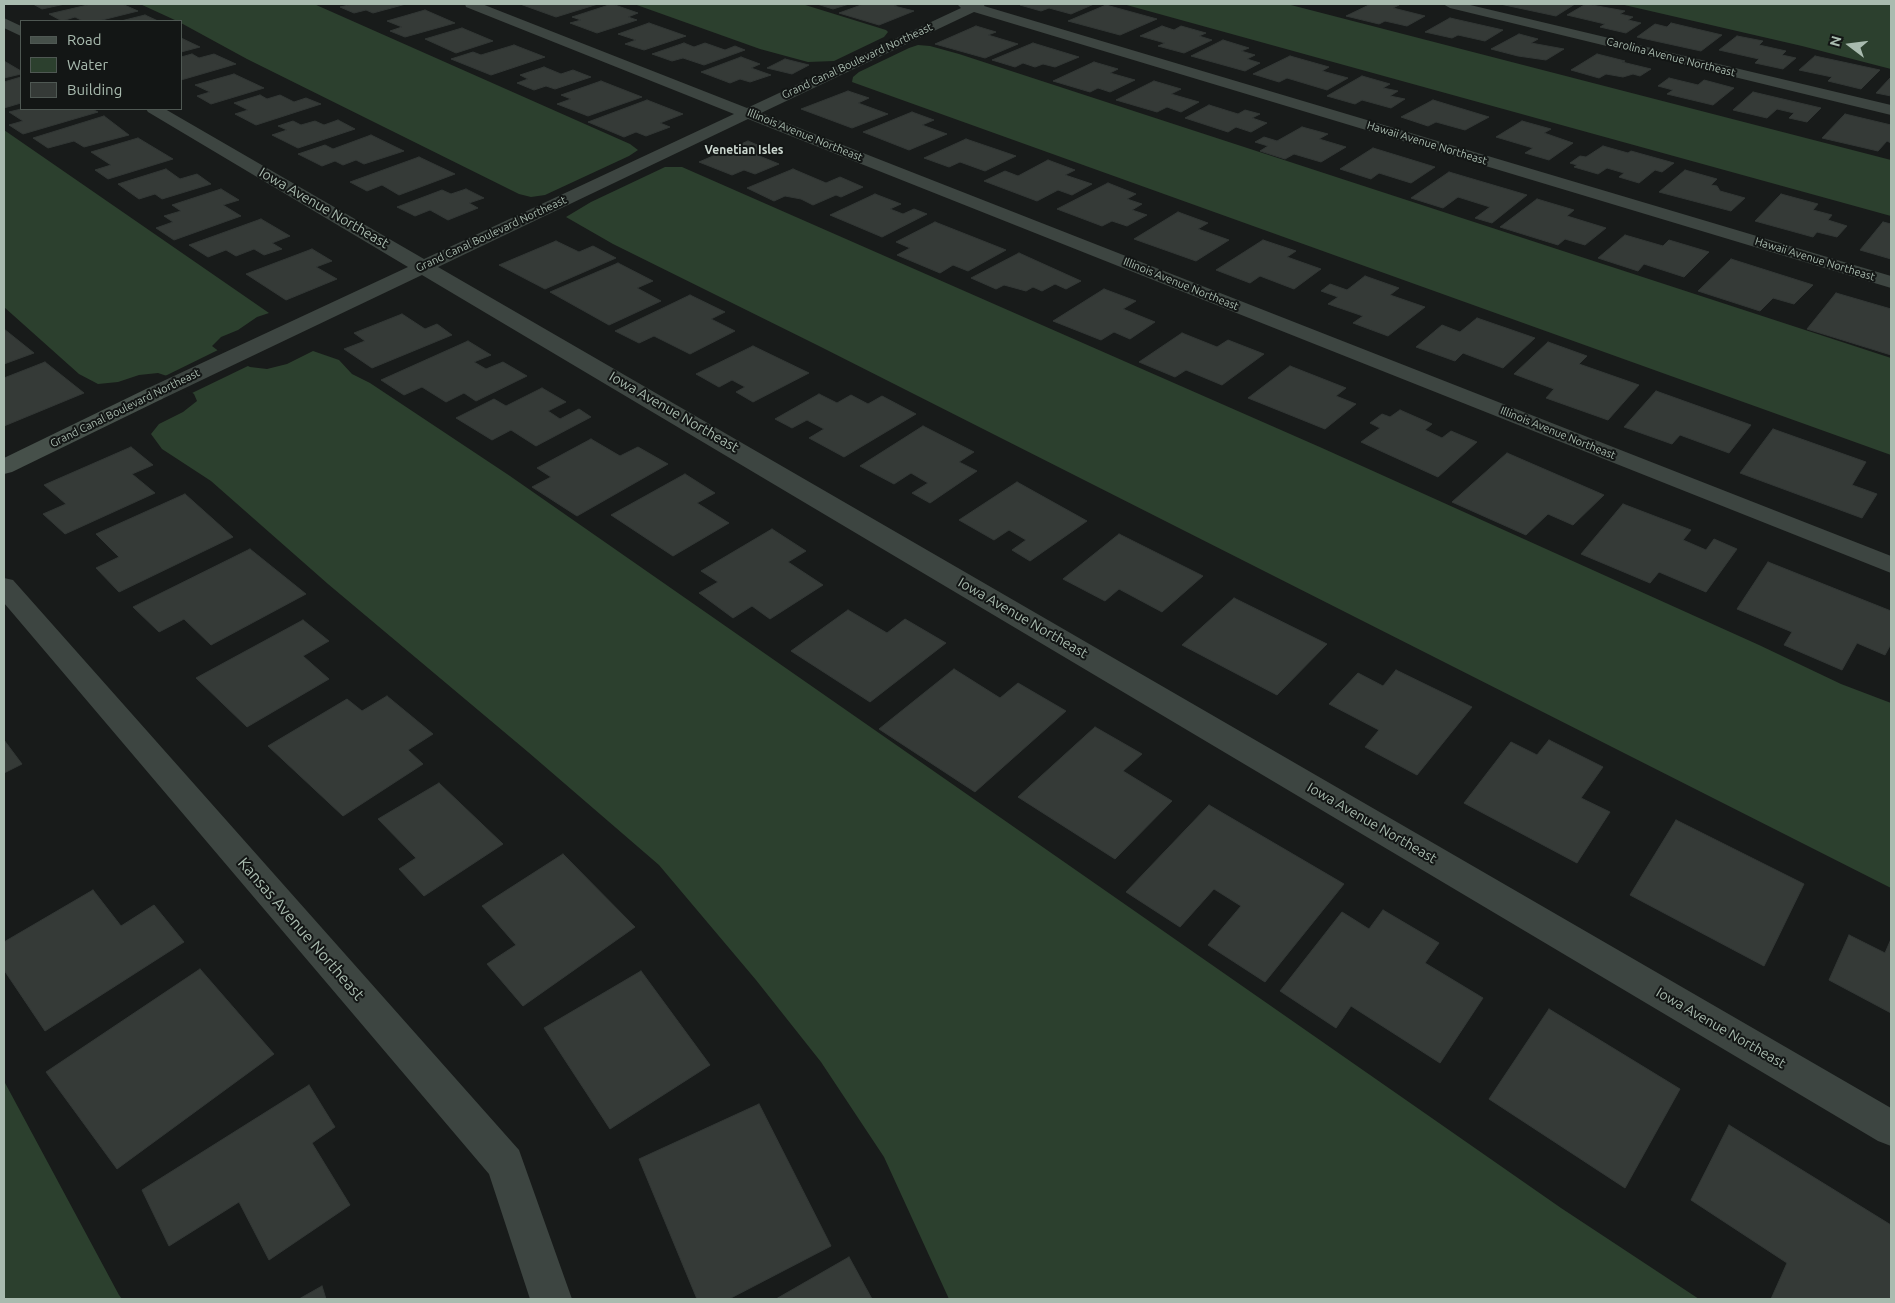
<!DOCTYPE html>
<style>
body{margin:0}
#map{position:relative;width:1895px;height:1303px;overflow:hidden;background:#181b1a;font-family:Ubuntu,sans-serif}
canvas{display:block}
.frame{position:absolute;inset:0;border:5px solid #a9bbaf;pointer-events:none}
.legend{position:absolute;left:20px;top:20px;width:162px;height:90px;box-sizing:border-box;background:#131615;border:1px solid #4f5853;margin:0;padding:6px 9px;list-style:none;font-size:15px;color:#a9bbaf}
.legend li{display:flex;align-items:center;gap:10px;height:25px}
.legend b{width:25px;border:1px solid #4f5853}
.north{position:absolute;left:1825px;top:20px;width:50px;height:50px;-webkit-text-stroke:4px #131615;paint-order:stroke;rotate:285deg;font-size:14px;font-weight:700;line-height:20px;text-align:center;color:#a9bbaf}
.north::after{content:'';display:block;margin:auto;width:18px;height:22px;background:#a9bbaf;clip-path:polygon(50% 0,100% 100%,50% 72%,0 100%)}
</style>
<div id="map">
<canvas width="1895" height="1303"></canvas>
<div class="frame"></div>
<ul class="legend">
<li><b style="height:6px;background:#46504a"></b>Road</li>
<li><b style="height:14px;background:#2c402e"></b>Water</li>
<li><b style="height:14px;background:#353a37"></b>Building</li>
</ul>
<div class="north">N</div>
</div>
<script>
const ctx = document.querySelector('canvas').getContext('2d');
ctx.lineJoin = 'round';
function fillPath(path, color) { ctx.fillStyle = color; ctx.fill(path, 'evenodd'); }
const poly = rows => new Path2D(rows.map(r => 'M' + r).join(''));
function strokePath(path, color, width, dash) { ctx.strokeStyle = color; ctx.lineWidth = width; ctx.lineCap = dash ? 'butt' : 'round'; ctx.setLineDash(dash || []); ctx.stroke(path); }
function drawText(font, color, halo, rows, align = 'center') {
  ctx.font = font + ' Ubuntu,sans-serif'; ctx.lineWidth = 4; ctx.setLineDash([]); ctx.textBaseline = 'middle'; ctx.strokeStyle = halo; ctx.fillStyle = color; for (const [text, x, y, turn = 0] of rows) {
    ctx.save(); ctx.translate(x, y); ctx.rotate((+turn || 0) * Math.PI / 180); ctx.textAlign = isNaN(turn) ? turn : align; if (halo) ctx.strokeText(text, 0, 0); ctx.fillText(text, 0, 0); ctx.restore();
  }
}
fillPath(poly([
 [140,4,314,4,630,144,638,150,629,156,545,195,531,197,519,194,247,59,181,23,181,21,177,21],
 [634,4,802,4,886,30,888,32,884,37,834,61,808,62,760,49],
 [1123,4,1287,4,1891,160,1891,216],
 [1620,4,1891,4,1891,69,1802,46],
 [918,45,930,46,959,54,1891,358,1891,455,852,82,853,77,859,72,909,48],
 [4,130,269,313,257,317,238,330,221,337,212,346,221,353,250,367,267,369,287,364,313,351,339,360,352,374,370,383,510,476,1561,1208,1699,1299,949,1299,884,1157,821,1062,756,980,659,865,528,752,328,584,211,481,162,449,151,434,159,424,183,412,197,401,194,394,167,376,158,373,139,375,118,382,98,384,79,374,4,307],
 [665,167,682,167,1322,448,1759,645,1841,684,1891,703,1891,888,819,346,613,244,566,217,591,202],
 [4,1081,119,1295,122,1299,4,1299]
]), '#2c402e');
fillPath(poly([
 [220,349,250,365,190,394,163,377]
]), '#181b1a');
const building = poly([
 [33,4,65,4,42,9,33,4],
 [92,4,122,4,138,11,98,21,83,21,75,17,62,21,49,14,92,4],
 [353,4,406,4,373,13,366,10,354,13,340,7,353,4],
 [520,4,598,4,556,17,520,4],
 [612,4,638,13,628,17,637,20,597,33,570,23,581,20,572,17,612,4],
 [817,4,849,4,833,9,817,4],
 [864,4,899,4,894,6,914,11,879,25,839,13,864,4],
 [1024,4,1094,4,1071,14,1049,8,1041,11,1020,5,1024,4],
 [1371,4,1393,4,1399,5,1393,8,1425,16,1407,26,1385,21,1379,24,1346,16,1371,4],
 [1500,4,1575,4,1556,16,1500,4],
 [1586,4,1625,11,1620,14,1633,17,1628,20,1641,23,1626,33,1600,27,1605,24,1567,15,1586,4],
 [1106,5,1157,19,1120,35,1068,21,1106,5],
 [425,10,455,23,405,37,390,31,402,27,387,21,425,10],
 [145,15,158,21,121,21,145,15],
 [1450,18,1503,30,1485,41,1458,35,1452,38,1425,32,1450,18],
 [649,23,686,36,644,50,625,44,636,40,618,34,649,23],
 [1671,23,1722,35,1701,51,1637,37,1655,24,1667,27,1671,23],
 [976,26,996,32,988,35,1018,44,985,58,935,44,976,26],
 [1162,26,1174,30,1181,26,1206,33,1199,36,1212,40,1184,53,1158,46,1165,43,1140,36,1162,26],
 [462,28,493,41,456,53,425,39,462,28],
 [1519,34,1538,39,1531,43,1564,49,1546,60,1518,56,1491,49,1519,34],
 [1737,36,1763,41,1759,45,1786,51,1782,55,1796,58,1783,69,1755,63,1759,59,1719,50,1737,36],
 [181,38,200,47,181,52,181,38],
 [1223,40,1249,48,1241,51,1255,55,1247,59,1260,63,1245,71,1191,56,1223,40],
 [684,43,694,47,705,43,725,50,735,46,745,50,704,65,683,58,672,61,652,54,684,43],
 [1033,43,1079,57,1055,67,1043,64,1035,67,1023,63,1015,67,992,60,1033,43],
 [514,45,545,57,491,75,451,59,473,52,481,55,514,45],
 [192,54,199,58,214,54,236,64,181,80,181,57,192,54],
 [1597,54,1625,61,1622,62,1651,69,1640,76,1633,74,1623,77,1606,74,1599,78,1571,70,1597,54],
 [1290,56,1329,67,1322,71,1348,78,1327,90,1287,78,1279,82,1253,74,1290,56],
 [1815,56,1880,70,1861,89,1828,81,1832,77,1799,70,1815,56],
 [741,57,760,64,751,68,771,75,750,82,740,79,730,83,701,72,741,57],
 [785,59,809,65,792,74,767,68,785,59],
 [4,61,21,71,21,74,4,78,4,61],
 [1094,62,1118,69,1110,73,1135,80,1110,92,1098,88,1090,92,1053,81,1094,62],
 [544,67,561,74,573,70,591,77,555,89,546,86,534,90,517,83,528,79,520,75,544,67],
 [234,74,264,88,211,104,197,96,210,92,195,85,234,74],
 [1362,76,1390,84,1383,88,1398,91,1390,96,1405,99,1391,108,1362,100,1355,104,1327,96,1362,76],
 [21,77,21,103,4,108,4,82,21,77],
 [1891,77,1891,96,1876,93,1891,77],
 [1669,78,1698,85,1704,80,1734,88,1713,105,1667,94,1673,90,1658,86,1669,78],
 [601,81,642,97,588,116,557,104,571,99,561,95,601,81],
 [1154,81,1181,89,1171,94,1199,102,1181,112,1167,107,1157,112,1116,100,1154,81],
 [848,91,869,98,858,103,888,114,852,128,801,109,848,91],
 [1753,92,1821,108,1807,122,1789,118,1794,113,1777,109,1767,118,1733,110,1753,92],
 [260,95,267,99,280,95,294,102,306,98,321,104,256,125,235,114,248,110,234,103,260,95],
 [647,100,683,114,660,123,670,127,646,136,636,132,624,137,588,122,647,100],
 [1433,100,1489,117,1465,130,1436,122,1428,126,1401,117,1433,100],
 [1209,105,1238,114,1245,110,1260,114,1252,118,1267,123,1251,132,1236,127,1228,132,1185,118,1209,105],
 [21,109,92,109,98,112,23,134,9,125,23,121,9,112,21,109],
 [912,112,934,120,922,125,947,134,909,150,863,132,912,112],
 [1845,114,1891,125,1891,143,1887,141,1878,151,1822,138,1845,114],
 [104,116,129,135,84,147,74,141,48,148,33,138,104,116],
 [338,120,355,129,298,148,272,135,287,130,278,126,293,121,301,125,315,121,324,125,338,120],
 [1522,121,1551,129,1544,133,1573,143,1549,160,1525,153,1533,148,1496,137,1522,121],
 [1302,127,1328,134,1319,139,1346,147,1321,162,1294,154,1285,159,1260,151,1268,146,1255,142,1264,137,1277,141,1302,127],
 [371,135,404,151,364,164,356,160,343,165,335,161,322,166,298,154,325,145,333,149,371,135],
 [138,138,173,159,108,179,95,170,111,165,91,152,138,138],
 [966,139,1016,156,985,171,960,162,949,167,924,158,966,139],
 [748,141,769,150,757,155,779,164,755,174,744,170,732,175,699,162,748,141],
 [1603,146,1628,153,1631,151,1674,163,1662,172,1655,170,1639,183,1619,177,1624,173,1607,168,1598,174,1574,167,1577,165,1570,163,1580,156,1586,157,1603,146],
 [1373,148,1435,167,1411,183,1379,173,1371,179,1340,169,1373,148],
 [419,157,455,174,399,195,382,185,367,191,350,182,419,157],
 [1048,160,1075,170,1065,175,1092,184,1072,195,1058,190,1037,201,984,181,1005,171,1018,176,1048,160],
 [166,169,180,179,197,174,211,184,162,199,155,194,139,199,118,184,166,169],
 [793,169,826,183,840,177,863,187,841,197,836,195,813,205,801,199,785,196,774,201,747,188,793,169],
 [1685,170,1717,179,1711,185,1717,186,1720,191,1745,198,1731,211,1659,192,1685,170],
 [1449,172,1527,195,1492,223,1475,218,1490,207,1458,197,1443,208,1411,198,1449,172],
 [1108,183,1136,194,1127,199,1142,204,1132,210,1147,215,1127,226,1112,221,1102,226,1057,209,1108,183],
 [221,189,239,200,223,205,241,216,174,240,156,228,173,222,164,216,181,211,172,205,221,189],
 [466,189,484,198,469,203,478,208,448,220,430,210,415,216,397,207,442,190,451,194,466,189],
 [875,194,901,204,890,209,903,214,914,209,927,214,882,237,830,215,875,194],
 [1781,194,1818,204,1813,210,1832,215,1828,220,1847,226,1837,237,1817,232,1813,237,1755,221,1781,194],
 [1537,199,1574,210,1567,216,1606,228,1585,245,1565,239,1558,245,1500,227,1537,199],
 [1178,212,1208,223,1198,229,1229,240,1196,261,1134,239,1178,212],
 [261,219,290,236,272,243,282,249,264,255,254,249,236,256,226,250,208,257,189,245,261,219],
 [935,222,1006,250,968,271,953,265,940,273,897,255,910,248,896,242,935,222],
 [1883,222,1891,224,1891,259,1860,250,1883,222],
 [1625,235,1663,246,1669,240,1709,252,1684,277,1644,264,1638,271,1598,258,1625,235],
 [1263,240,1296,251,1287,257,1321,269,1294,289,1260,276,1250,283,1216,270,1263,240],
 [556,241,579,252,593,246,616,258,545,289,499,265,556,241],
 [312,249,332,261,316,267,337,279,286,300,246,274,312,249],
 [1019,253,1081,281,1066,289,1055,284,1042,291,1033,287,1026,291,1004,285,996,289,971,278,1019,253],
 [1731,259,1813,285,1794,304,1773,298,1760,311,1698,291,1731,259],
 [618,263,653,281,637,288,661,301,609,325,550,292,618,263],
 [1365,276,1399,288,1390,295,1425,307,1388,336,1353,323,1363,316,1328,304,1338,297,1321,291,1330,284,1347,290,1365,276],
 [1104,289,1136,301,1123,309,1155,322,1130,339,1114,332,1101,340,1053,321,1104,289],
 [1836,293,1891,309,1891,355,1807,329,1836,293],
 [690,295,725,312,711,319,735,331,690,354,654,336,639,343,615,331,690,295],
 [402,314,425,329,437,324,452,335,372,368,344,349,365,341,354,333,402,314],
 [1477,318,1535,338,1503,368,1463,353,1455,361,1416,347,1442,325,1460,332,1477,318],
 [4,329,34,353,4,364,4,329],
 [1182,333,1217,347,1228,340,1264,354,1222,385,1186,370,1175,377,1139,362,1182,333],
 [468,341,491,355,474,362,486,369,503,362,527,376,476,401,464,393,446,402,422,387,404,395,381,380,468,341],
 [1548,342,1587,356,1579,364,1639,385,1608,420,1546,398,1554,389,1514,374,1548,342],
 [753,346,809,373,753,402,736,392,745,387,732,380,719,387,696,374,753,346],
 [45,362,84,393,4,426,4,378,45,362],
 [1290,366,1346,388,1336,396,1356,404,1325,429,1248,398,1290,366],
 [542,388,566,402,548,411,560,419,579,409,591,417,536,446,511,430,492,440,456,418,494,399,506,406,542,388],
 [1656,391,1751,425,1729,453,1680,435,1672,444,1624,427,1656,391],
 [819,394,837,403,851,395,868,404,882,396,916,414,844,457,809,438,824,429,807,420,792,428,775,419,819,394],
 [1400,410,1432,424,1425,430,1442,438,1451,431,1477,442,1438,477,1361,442,1380,428,1370,423,1382,414,1390,417,1400,410],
 [923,426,974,452,959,462,977,471,930,503,912,493,928,483,911,473,894,484,860,466,923,426],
 [1773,429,1866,462,1852,485,1877,494,1862,518,1740,473,1773,429],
 [591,439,620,456,638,447,668,464,577,516,532,487,551,477,537,468,591,439],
 [131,447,153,465,132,474,155,493,65,534,43,514,66,504,44,485,131,447],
 [1507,453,1604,495,1573,525,1548,514,1526,535,1452,502,1507,453],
 [685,474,715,493,697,503,729,523,673,556,611,515,685,474],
 [1017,482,1087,521,1030,561,1012,550,1026,540,1009,530,994,540,959,520,1017,482],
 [185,494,233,537,119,592,96,568,119,557,96,534,185,494],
 [1623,504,1691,530,1683,540,1706,550,1714,539,1737,549,1706,592,1659,572,1650,583,1581,554,1623,504],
 [772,529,806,551,788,562,823,585,770,619,752,606,733,618,699,593,718,582,701,571,772,529],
 [1119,534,1203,576,1162,612,1119,589,1105,601,1063,579,1119,534],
 [250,549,306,594,211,645,184,619,159,632,133,607,250,549],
 [1768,562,1891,611,1891,644,1885,655,1857,643,1842,670,1784,645,1792,632,1737,609,1768,562],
 [1234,598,1327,644,1277,695,1182,645,1234,598],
 [848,610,887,633,905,619,946,643,870,702,791,651,848,610],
 [303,620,329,641,303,656,329,679,247,727,196,678,303,620],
 [954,669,1000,698,1018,683,1066,711,975,792,879,729,954,669],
 [1396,670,1472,707,1417,775,1365,747,1379,730,1329,704,1358,673,1383,686,1396,670],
 [387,696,433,734,408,750,423,764,343,816,268,746,347,699,362,711,387,696],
 [1095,727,1142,754,1123,771,1172,801,1115,859,1018,797,1095,727],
 [4,740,22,764,4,773,4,740],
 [1549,740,1603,767,1581,798,1610,812,1577,863,1464,803,1511,742,1537,755,1549,740],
 [439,783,503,844,424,896,399,869,416,858,378,819,439,783],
 [1209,805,1344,884,1265,982,1208,945,1241,906,1214,889,1180,927,1126,892,1209,805],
 [1676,820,1804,884,1764,966,1630,895,1676,820],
 [563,854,635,927,523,1006,487,964,516,945,482,906,563,854],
 [93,890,121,926,154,905,184,942,45,1031,4,970,4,942,93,890],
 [1383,910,1439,943,1425,963,1483,998,1440,1063,1351,1006,1336,1028,1280,991,1342,912,1369,929,1383,910],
 [1849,935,1885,953,1891,939,1891,1013,1829,980,1849,935],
 [200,969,274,1054,117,1169,46,1072,200,969],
 [641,971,710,1065,610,1129,544,1028,641,971],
 [1549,1009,1680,1089,1625,1188,1489,1099,1549,1009],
 [309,1085,335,1127,312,1143,350,1205,269,1260,239,1202,169,1246,142,1190,309,1085],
 [759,1104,831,1246,729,1299,697,1299,639,1159,759,1104],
 [1729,1125,1891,1225,1891,1299,1771,1299,1787,1263,1691,1200,1729,1125],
 [849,1257,872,1299,776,1299,849,1257],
 [322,1286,326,1299,299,1299,322,1286]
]);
fillPath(building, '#353a37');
strokePath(building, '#323735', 1);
fillPath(poly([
 [465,4,482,4,747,108,961,8,957,4,985,4,984,6,1891,276,1891,288,974,12,761,113,1891,556,1891,573,748,119,438,267,1891,1108,1891,1146,1878,1141,422,275,162,399,154,401,146,399,143,394,146,389,408,267,148,112,146,109,165,109,424,259,734,114,466,7,465,4],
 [1443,4,1466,4,1891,105,1891,115,1450,8,1443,4],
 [4,18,21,26,21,36,4,28,4,18],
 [4,578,13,580,519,1150,572,1299,530,1299,489,1174,4,603,4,578]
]), '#3d4541');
fillPath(poly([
 [154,387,162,389,165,394,162,399,12,472,4,474,4,458,146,389,154,387]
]), '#46504a');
drawText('11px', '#a9bbaf', '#131615', [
 ["Carolina Avenue Northeast",1671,57,14],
 ["Grand Canal Boulevard Northeast",857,61,-25],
 ["Illinois Avenue Northeast",805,135,22],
 ["Hawaii Avenue Northeast",1427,143,17],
 ["Grand Canal Boulevard Northeast",491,234,-25],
 ["Hawaii Avenue Northeast",1815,259,17],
 ["Illinois Avenue Northeast",1181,284,22],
 ["Grand Canal Boulevard Northeast",125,408,-26],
 ["Illinois Avenue Northeast",1558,433,22]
]);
drawText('bold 12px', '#cbd7cf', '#131615', [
 ["Venetian Isles",744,150]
]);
drawText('14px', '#a9bbaf', '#131615', [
 ["Iowa Avenue Northeast",324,208,30],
 ["Iowa Avenue Northeast",674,412,30],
 ["Iowa Avenue Northeast",1023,618,30],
 ["Iowa Avenue Northeast",1372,823,30],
 ["Iowa Avenue Northeast",1721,1028,30]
]);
drawText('16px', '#a9bbaf', '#131615', [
 ["Kansas Avenue Northeast",301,929,49]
]);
</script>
